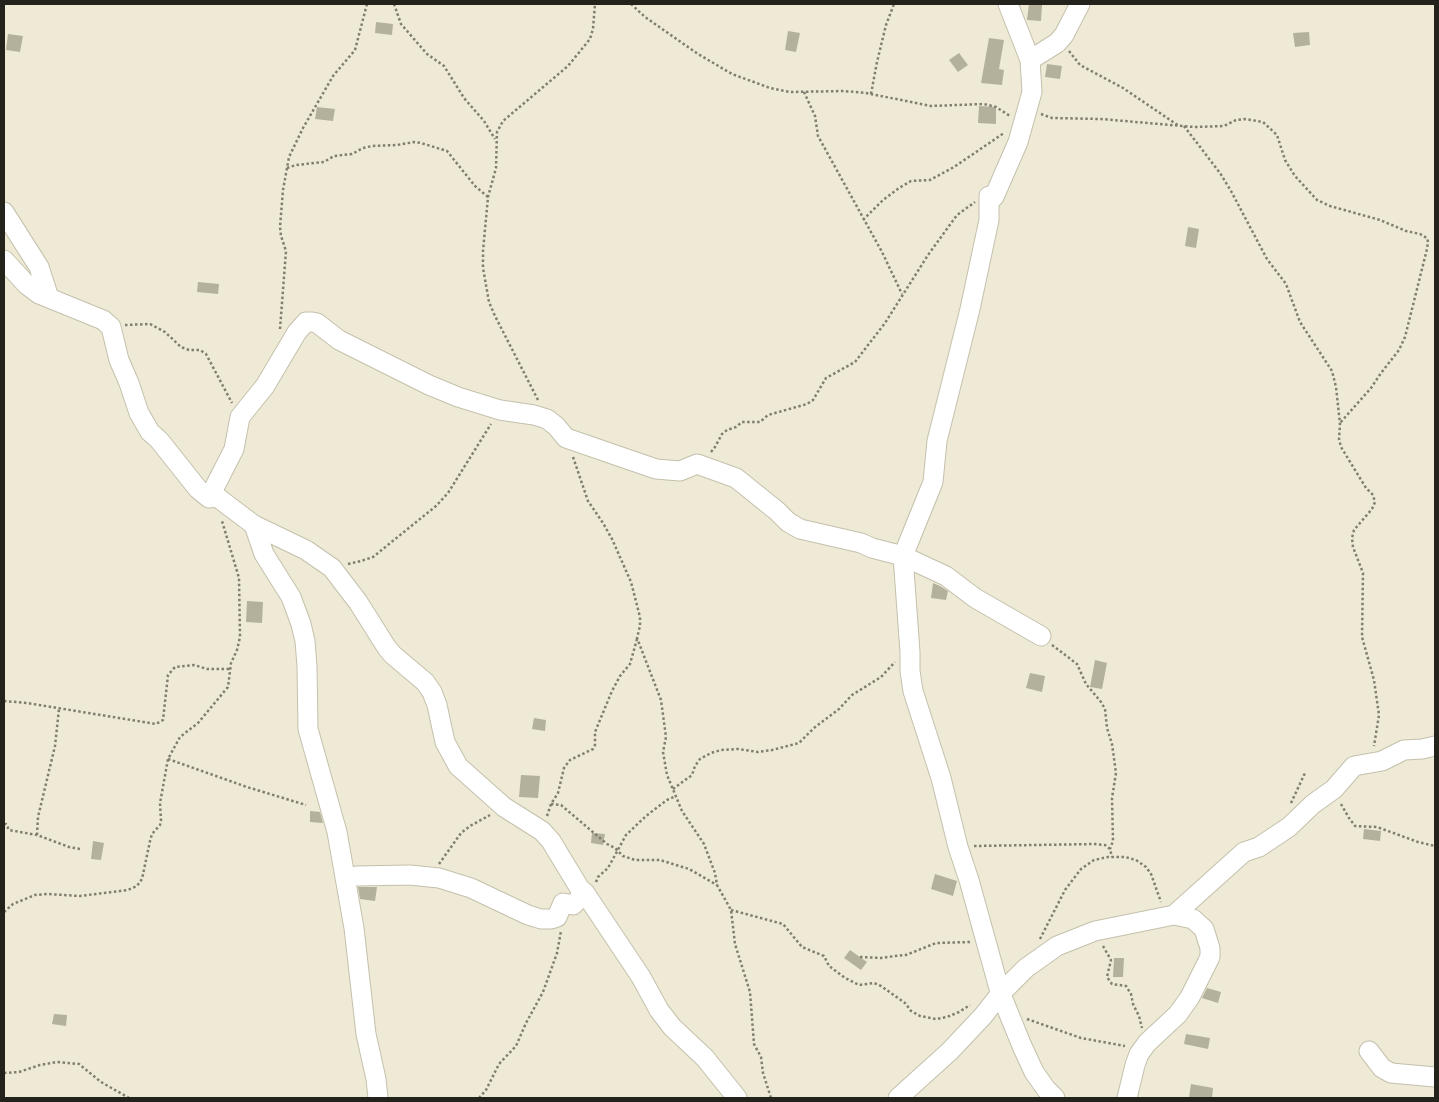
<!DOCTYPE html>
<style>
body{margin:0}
#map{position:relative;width:1439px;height:1102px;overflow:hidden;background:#eeead5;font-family:Rubik,sans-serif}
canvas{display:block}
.frame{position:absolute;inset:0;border:5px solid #24231b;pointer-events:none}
</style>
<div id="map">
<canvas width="1439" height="1102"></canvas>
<div class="frame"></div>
</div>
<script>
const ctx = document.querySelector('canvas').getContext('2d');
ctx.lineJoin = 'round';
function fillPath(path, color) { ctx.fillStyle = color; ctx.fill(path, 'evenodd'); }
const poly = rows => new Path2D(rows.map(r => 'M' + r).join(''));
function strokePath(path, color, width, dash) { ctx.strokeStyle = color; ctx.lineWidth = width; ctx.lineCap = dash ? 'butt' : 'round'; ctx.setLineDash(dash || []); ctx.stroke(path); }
fillPath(poly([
 [1029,4,1042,5,1041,21,1027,20],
 [376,22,393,24,392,35,375,33],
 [788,31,800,33,796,52,785,50],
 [1309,32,1310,45,1295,47,1293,33],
 [8,34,23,36,20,52,6,50],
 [989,38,1004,40,999,69,1004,70,1002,85,981,83],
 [959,53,968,65,958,72,949,60],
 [1047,64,1062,66,1060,79,1045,77],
 [979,106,996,107,996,124,978,123],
 [317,107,335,109,333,121,315,119],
 [1188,227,1199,229,1196,248,1185,246],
 [198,282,219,284,218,294,197,292],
 [933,583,940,586,948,591,946,600,931,598],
 [247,601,263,602,262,623,246,622],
 [1095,660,1107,663,1102,689,1090,687],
 [1030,673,1045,676,1042,692,1026,688],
 [534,718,546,720,545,731,532,729],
 [521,775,540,776,538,798,519,797],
 [310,811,320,812,323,823,310,822],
 [1364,829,1381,831,1380,841,1363,839],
 [592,833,605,834,603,845,591,843],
 [93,841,104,843,101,860,91,859],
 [935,874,957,881,953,896,931,889],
 [358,887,377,887,375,901,360,899],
 [850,950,867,962,861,970,844,958],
 [1114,958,1124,958,1123,977,1113,977],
 [1207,988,1221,992,1218,1003,1202,998],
 [54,1014,67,1015,66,1026,52,1024],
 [1186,1034,1210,1038,1208,1049,1184,1044],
 [1191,1084,1213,1088,1212,1098,1189,1098]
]), '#b3b09c');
const minor = poly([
 [1008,4,1030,60,1032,92,1018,142,994,197,989,196,989,220,970,309,937,441,933,482,903,556,910,652,910,671,913,691,941,778,958,847,969,880,1000,992,1022,1046,1034,1072,1046,1089,1055,1098],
 [1030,60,1057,43,1064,35,1080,4],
 [4,212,39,267,49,298,103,320,111,327,119,360,129,383,139,413,150,432,159,440,198,489,209,498,217,497,254,525,306,550,332,568,358,602,387,648,393,655,425,682,432,692,437,705,445,742,458,766,504,807,542,831,551,841,580,889,585,893,641,977,659,1010,672,1027,705,1058,737,1098],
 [4,260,27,285,39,294,49,298],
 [209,498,234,449,240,417,265,386,297,332,306,322,312,322,317,323,339,340,429,385,458,397,500,410,534,415,547,419,556,426,566,438,656,469,680,471,697,464,736,478,777,511,788,522,800,529,861,543,872,548,903,556,946,576,975,598,1041,636],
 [254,525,264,554,291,597,301,624,305,641,307,666,308,729,337,832,354,928,366,1034,376,1079,378,1098],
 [345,878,356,876,410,875,439,878,471,888,528,915,541,919,551,919,557,917,563,903,573,905,585,893],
 [1369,1051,1382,1068,1391,1073,1435,1077],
 [898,1098,950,1051,983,1016,1001,993,1026,968,1057,946,1095,931,1174,915,1244,852,1259,847,1289,827,1313,804,1334,789,1354,766,1382,761,1404,750,1422,749,1435,746],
 [1127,1098,1135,1065,1139,1054,1147,1043,1178,1014,1190,997,1210,957,1210,948,1204,929,1193,919,1174,915]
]);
strokePath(minor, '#c4c0ac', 21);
strokePath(poly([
 [394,4,401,24,427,54,444,66,464,98,484,121,495,139],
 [631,4,645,17,698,54,732,74,770,88,790,92,844,91,866,93,931,106,984,104,996,107,1010,116],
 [1069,51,1080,65,1123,88,1179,126],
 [804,92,815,116,818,136,882,252,902,294],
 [871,94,877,62,886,25,894,4],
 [1041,114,1052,118,1101,119,1194,127,1224,126,1236,120,1245,119,1263,122,1277,135,1285,160,1295,176,1317,200,1330,206,1380,220,1406,231,1420,234,1427,238,1428,242,1427,249,1405,337,1399,350,1381,373,1371,388,1340,423],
 [1184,126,1220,173,1231,191,1267,259,1286,284,1300,322,1332,371,1336,387,1340,424,1339,439,1341,447,1366,488,1373,495,1375,502,1372,509,1354,530,1352,538,1353,547,1363,573,1362,637,1374,680,1379,715,1374,746],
 [287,168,296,165,324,162,334,156,352,154,363,148,372,146,397,145,414,142,421,143,447,151,475,186,488,197],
 [863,220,883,200,899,188,911,181,930,180,954,167,1004,133],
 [125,325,150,324,165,332,181,347,189,350,200,350,206,354,232,403],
 [280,329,286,251,281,236,280,227,283,190,289,157,303,128,333,76,355,50,367,4],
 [538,400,495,316,489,302,483,268,483,251,488,197,496,168,497,132,503,121,568,66,590,39,593,29,595,4],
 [711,452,715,447,722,434,727,430,736,427,742,422,760,422,768,415,807,404,813,400,826,378,855,362,885,323,928,255,957,215,975,202],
 [573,457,588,501,603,523,612,539,631,582,640,617,640,626,637,638,661,700,666,737,663,752,667,775,682,811,704,844,715,873,717,885,731,910,735,944,750,992,754,1044,761,1057,763,1073,771,1098],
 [348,564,361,561,373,557,436,506,448,493,491,424],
 [1052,645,1077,664,1086,684,1101,702,1105,709,1107,728,1112,744,1116,773,1112,798,1113,841,1110,849],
 [4,701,27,703,156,724,163,720,168,675,175,667,194,665,207,669,230,669],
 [168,759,247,787,306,805],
 [673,789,692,775,695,766,700,759,711,753,721,750,738,749,758,752,772,750,799,743,814,728,839,709,852,695,881,677,895,662],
 [1291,803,1305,773],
 [551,804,561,805,607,844,615,848,623,856,635,860,660,860,689,869,717,885],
 [1341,804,1349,818,1355,826,1377,827,1418,842,1435,846],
 [547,816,551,804,558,793,564,768,570,760,593,749,595,745,595,732,612,691,620,676,630,664,637,639],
 [4,824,6,824,9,830,37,835,69,847,80,849],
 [37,835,38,817,55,746,59,709],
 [974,846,1095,844,1105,845,1110,849,1112,857],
 [439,864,461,833,470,826,490,815],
 [596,882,598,877,608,868,626,835,646,816,667,800,676,796],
 [731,910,783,924,802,947,824,956,829,966,845,978,859,985,874,983,881,986,905,1003,911,1011,920,1016,936,1019,947,1017,959,1012,970,1005],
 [4,912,13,904,35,895,48,894,80,896,128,890,137,886,142,879,150,841,152,834,160,825,161,821,160,803,168,759,180,737,198,723,228,687,231,663,237,650,240,637,239,578,222,521],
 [1040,939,1065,890,1081,869,1094,860,1108,857,1125,857,1136,860,1146,867,1151,874,1161,902],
 [1103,946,1111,960,1107,977,1112,984,1126,986,1131,994,1133,1004,1139,1016,1142,1028],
 [860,957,881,958,895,956,906,955,936,943,970,942],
 [1027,1019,1081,1038,1125,1046],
 [4,1073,19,1072,40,1065,57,1062,79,1064,101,1082,129,1098],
 [479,1098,486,1090,499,1064,516,1046,526,1023,543,992,557,953,561,931]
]), '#817e70', 2.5, [2.5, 2.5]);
strokePath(minor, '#fff', 19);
</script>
